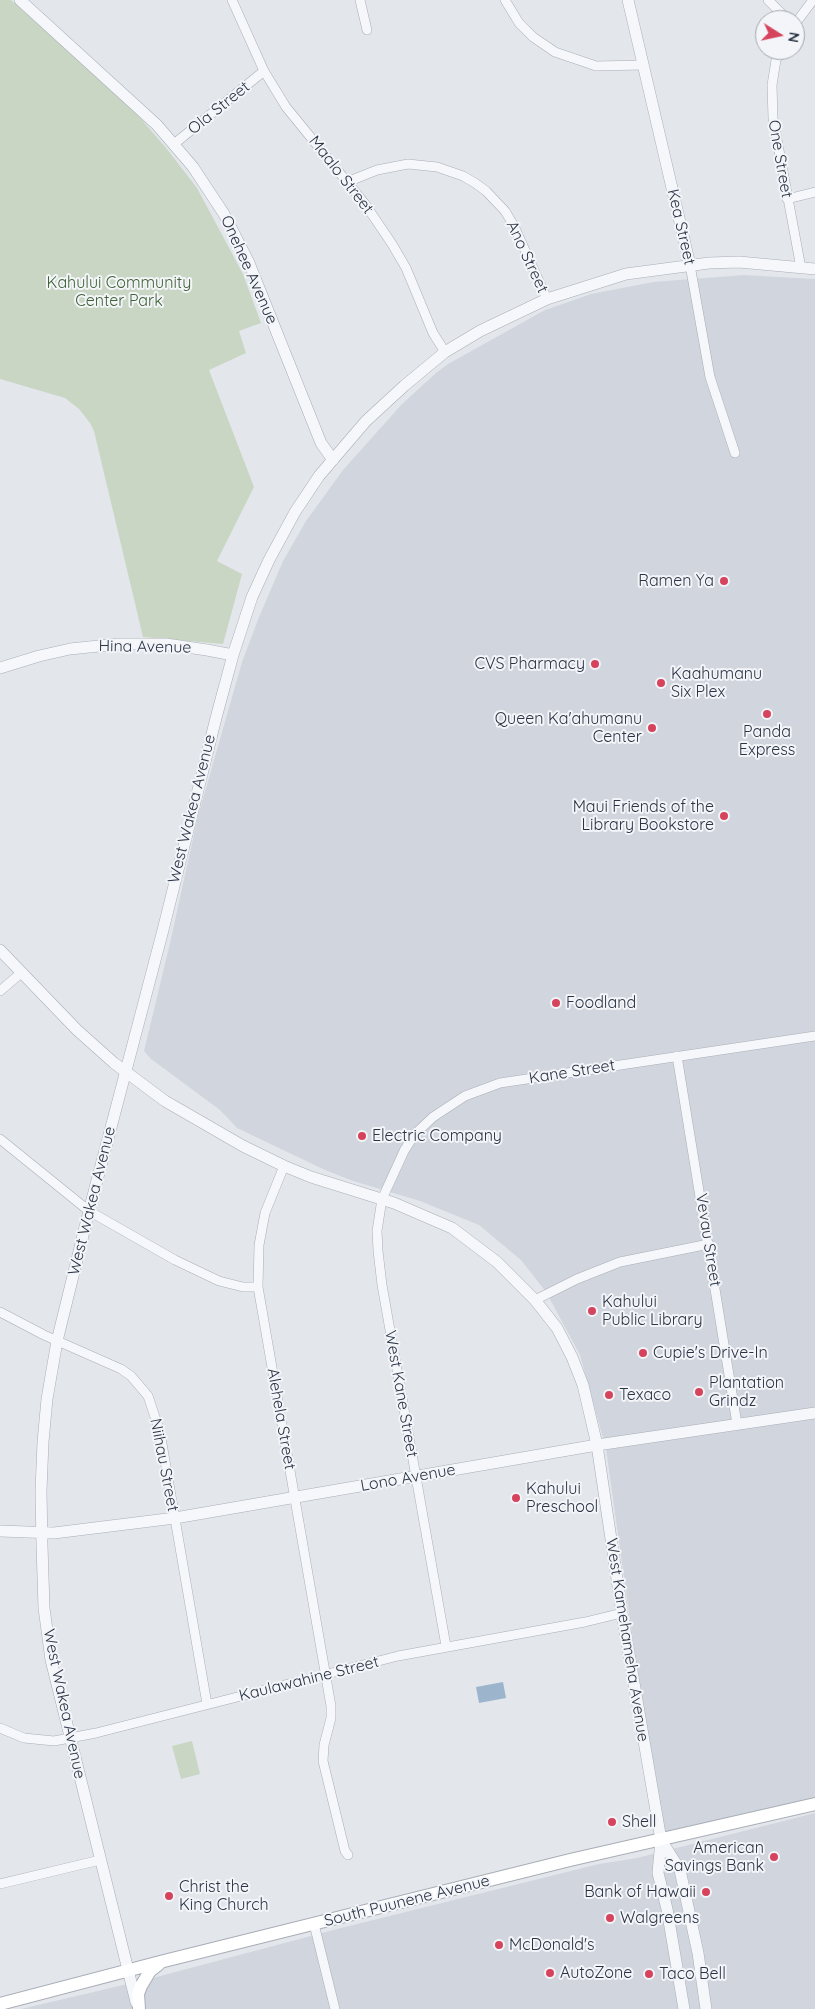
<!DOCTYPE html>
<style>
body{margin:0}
#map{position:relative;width:815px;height:2009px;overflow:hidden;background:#e3e7ec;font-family:Quicksand,sans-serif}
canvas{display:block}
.north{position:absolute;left:755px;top:10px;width:50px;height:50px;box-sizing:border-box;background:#f3f5f9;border:1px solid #a3a8b1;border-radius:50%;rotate:100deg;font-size:14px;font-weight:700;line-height:20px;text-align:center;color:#2a3445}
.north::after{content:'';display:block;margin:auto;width:18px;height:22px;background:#d6435c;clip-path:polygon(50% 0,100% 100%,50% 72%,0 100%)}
</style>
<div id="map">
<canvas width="815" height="2009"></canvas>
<div class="north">N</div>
</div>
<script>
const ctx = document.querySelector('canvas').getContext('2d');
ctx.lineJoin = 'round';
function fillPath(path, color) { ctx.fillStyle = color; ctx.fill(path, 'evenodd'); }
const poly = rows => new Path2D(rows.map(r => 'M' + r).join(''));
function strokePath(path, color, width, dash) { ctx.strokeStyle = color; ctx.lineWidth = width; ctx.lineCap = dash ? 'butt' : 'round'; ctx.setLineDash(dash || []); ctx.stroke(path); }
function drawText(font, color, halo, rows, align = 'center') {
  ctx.font = font + ' Quicksand,sans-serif'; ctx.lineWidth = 4; ctx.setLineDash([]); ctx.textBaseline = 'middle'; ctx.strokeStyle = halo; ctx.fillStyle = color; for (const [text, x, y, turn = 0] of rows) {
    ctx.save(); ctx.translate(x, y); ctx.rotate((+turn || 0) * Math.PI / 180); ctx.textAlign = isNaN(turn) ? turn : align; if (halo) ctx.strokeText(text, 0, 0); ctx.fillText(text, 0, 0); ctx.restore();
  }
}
fillPath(poly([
 [744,275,815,279,815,1804,661,1840,606,1449,580,1355,546,1292,521,1260,479,1225,420,1201,353,1181,325,1170,237,1128,220,1110,151,1059,144,1051,170,943,198,816,242,662,259,617,283,561,306,521,343,470,402,404,436,373,448,364,545,310,591,294,653,282],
 [815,1813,815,2009,21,2009,149,1979,337,1929,599,1864,637,1858]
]), '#d1d6de');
fillPath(poly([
 [0,0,11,0,135,112,167,149,197,188,243,274,261,323,239,331,246,353,209,370,254,487,217,561,242,574,223,644,143,637,94,431,90,423,79,409,65,398,0,379],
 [192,1741,200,1774,181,1779,172,1746]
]), '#c9d6c4');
fillPath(poly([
 [503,1682,506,1698,479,1703,476,1687]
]), '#9cb5cd');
const minor = poly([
 [232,0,264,71,286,107,365,204,392,244,406,268,433,333,445,352],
 [360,0,367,30],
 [505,0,519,23,533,37,555,52,596,66,643,65],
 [768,0,788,20],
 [795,24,813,0],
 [781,50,776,60,772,85,773,118,801,268],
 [174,144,264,71],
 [347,182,377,170,408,164,437,167,463,176,475,183,486,191,505,211,514,226,547,299],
 [787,199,815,192],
 [690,265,710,377,735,453],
 [0,991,21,973],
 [677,1056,737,1424],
 [0,1139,89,1211,175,1260,219,1281,243,1287,258,1287],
 [284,1166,265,1213,259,1245,258,1287,331,1706,331,1718,324,1745,323,1761,345,1851,348,1855],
 [535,1300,577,1279,620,1262,709,1244],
 [0,1312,44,1335,121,1369,131,1376,148,1396,160,1432,207,1704],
 [446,1646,382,1285,378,1251,377,1231,382,1199,404,1151,414,1135,433,1117,465,1096,500,1083,815,1036],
 [0,1728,24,1738,54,1741,96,1733,398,1656,585,1622,622,1613],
 [0,1884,100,1860],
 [314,1924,335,2009]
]);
const tertiary = poly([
 [20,0,157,125,193,167,224,214,249,263,321,443,333,460],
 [628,0,690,265],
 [0,668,39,656,70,649,118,644,166,644,207,650,233,655],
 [0,950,77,1030,114,1063,165,1101,243,1146,284,1166,311,1177,394,1203,452,1228,497,1262,535,1300,557,1328,572,1357,583,1385,597,1445,622,1613,661,1840,658,1873,667,1909,684,2009],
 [0,1531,54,1533,175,1518,597,1445,815,1413],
 [661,1840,680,1870,698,1953,706,2009],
 [136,2002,51,1660,44,1608,42,1545,41,1491,43,1442,47,1399,57,1341,89,1211,163,930,216,718,233,655,252,597,269,560,295,512,319,476,348,442,366,421,404,386,445,352,480,331,547,299,626,274,709,263,739,262,815,269]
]);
const secondary = poly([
 [0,2004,164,1961,570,1860,815,1804],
 [139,2009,138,1994,141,1986,150,1971,159,1964]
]);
strokePath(minor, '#a8aeb7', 10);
strokePath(tertiary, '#a8aeb7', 12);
strokePath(secondary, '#a8aeb7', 14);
strokePath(minor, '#f6f7fa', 9);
strokePath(tertiary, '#f6f7fa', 11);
strokePath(secondary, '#fff', 12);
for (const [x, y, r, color] of [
 [724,581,5,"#d6435c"],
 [595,664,5,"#d6435c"],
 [661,683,5,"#d6435c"],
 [767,714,5,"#d6435c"],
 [652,728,5,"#d6435c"],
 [724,816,5,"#d6435c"],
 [556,1003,5,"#d6435c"],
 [362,1136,5,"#d6435c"],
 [592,1311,5,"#d6435c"],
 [643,1353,5,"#d6435c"],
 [699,1392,5,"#d6435c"],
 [609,1395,5,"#d6435c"],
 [516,1498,5,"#d6435c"],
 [612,1822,5,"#d6435c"],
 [774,1857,5,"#d6435c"],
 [706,1892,5,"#d6435c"],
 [169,1896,5,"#d6435c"],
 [610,1918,5,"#d6435c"],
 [499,1945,5,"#d6435c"],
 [550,1973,5,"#d6435c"],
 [649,1974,5,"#d6435c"]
]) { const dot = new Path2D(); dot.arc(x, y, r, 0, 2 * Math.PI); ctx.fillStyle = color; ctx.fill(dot); strokePath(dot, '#f3f5f9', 2); }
drawText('16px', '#2a3445', '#f3f5f9', [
 ["Ola Street",219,108,-39],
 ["One Street",780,159,80],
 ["Maalo Street",341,175,52],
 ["Kea Street",681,227,77],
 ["Ano Street",527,257,65],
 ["Onehee Avenue",249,270,66],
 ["Hina Avenue",145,647,1],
 ["West Wakea Avenue",192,809,-76],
 ["Kane Street",572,1072,-9],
 ["West Wakea Avenue",92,1201,-76],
 ["Vevau Street",708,1240,81],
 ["West Kane Street",401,1394,80],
 ["Alehela Street",281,1419,80],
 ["Niihau Street",164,1465,79],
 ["Lono Avenue",408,1478,-10],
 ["West Kamehameha Avenue",627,1640,81],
 ["Kaulawahine Street",309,1679,-14],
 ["West Wakea Avenue",64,1704,78],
 ["South Puunene Avenue",407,1901,-14]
]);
drawText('16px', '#3f6236', '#f3f5f9', [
 ["Kahului Community",119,283],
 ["Center Park",119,301]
]);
drawText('16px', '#2a3445', '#f3f5f9', [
 ["Ramen Ya",714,581,"right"],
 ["CVS Pharmacy",585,664,"right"],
 ["Kaahumanu",671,674],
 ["Six Plex",671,692],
 ["Queen Ka'ahumanu",642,719,"right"],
 ["Center",642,737,"right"],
 ["Panda",767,732,"center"],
 ["Express",767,750,"center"],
 ["Maui Friends of the",714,807,"right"],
 ["Library Bookstore",714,825,"right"],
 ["Foodland",566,1003],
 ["Electric Company",372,1136],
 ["Kahului",602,1302],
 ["Public Library",602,1320],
 ["Cupie's Drive-In",653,1353],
 ["Plantation",709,1383],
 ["Grindz",709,1401],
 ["Texaco",619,1395],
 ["Kahului",526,1489],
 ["Preschool",526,1507],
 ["Shell",622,1822],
 ["American",764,1848,"right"],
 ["Savings Bank",764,1866,"right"],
 ["Christ the",179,1887],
 ["King Church",179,1905],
 ["Bank of Hawaii",696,1892,"right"],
 ["Walgreens",620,1918],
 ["McDonald's",509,1945],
 ["AutoZone",560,1973],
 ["Taco Bell",659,1974]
], 'left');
</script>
